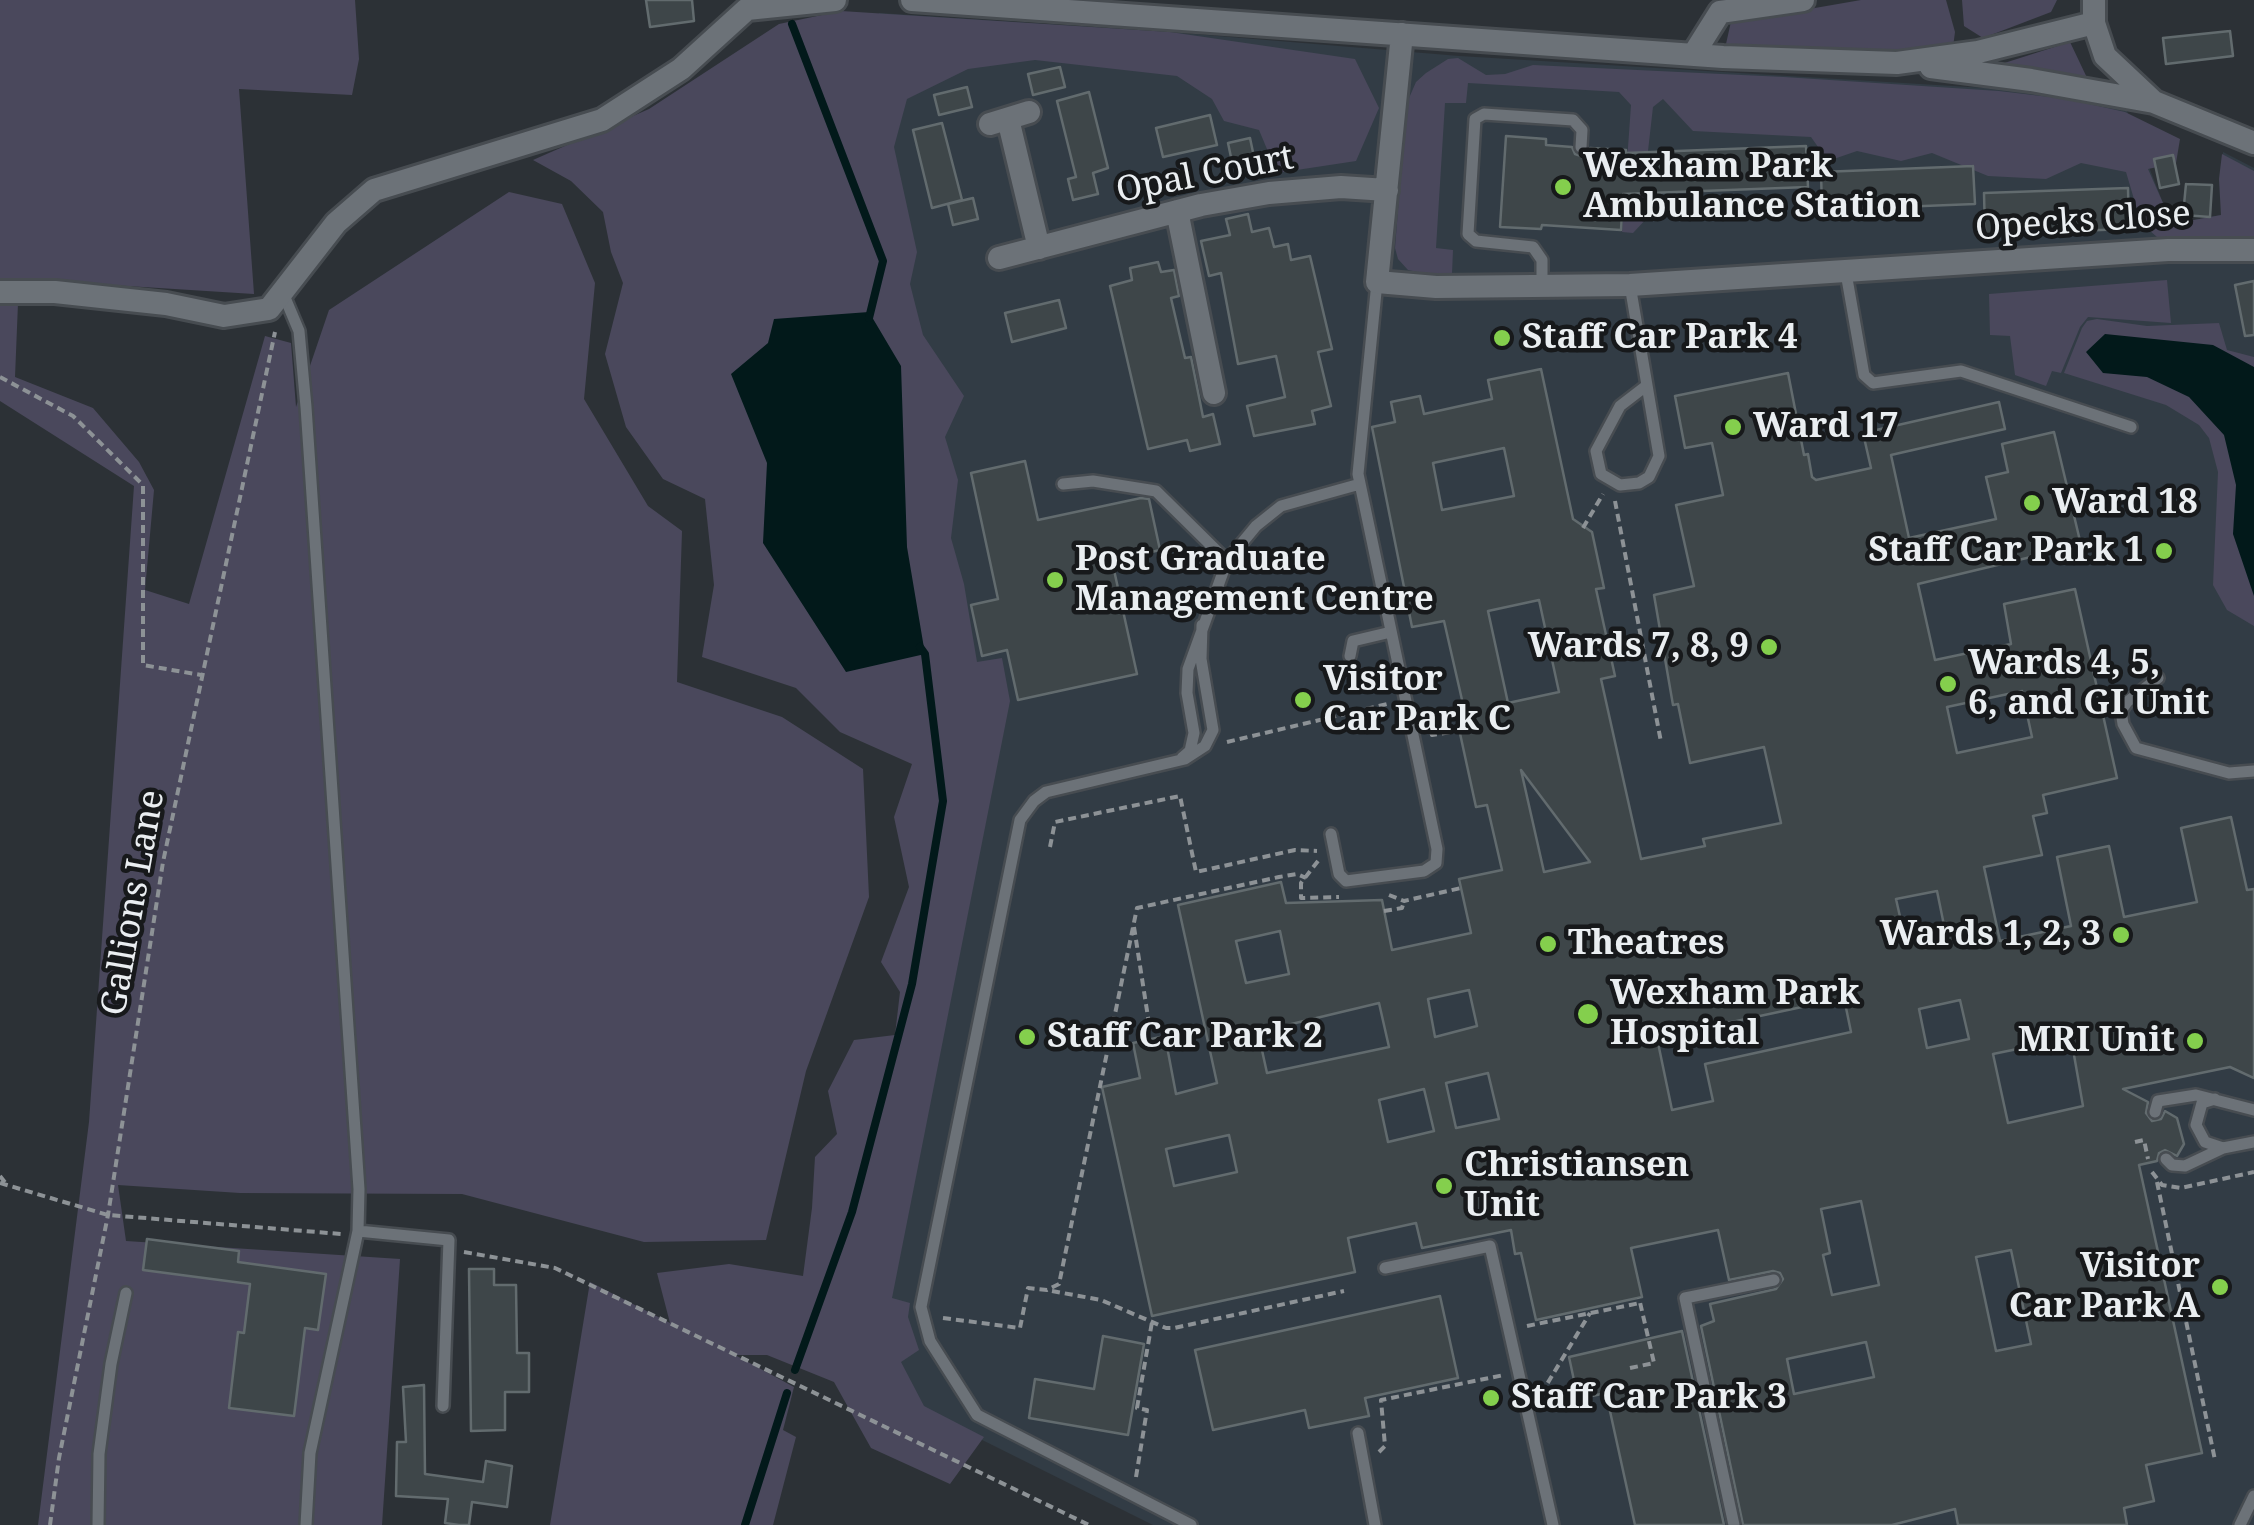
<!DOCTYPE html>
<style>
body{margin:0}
canvas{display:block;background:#2c3136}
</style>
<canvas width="2254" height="1525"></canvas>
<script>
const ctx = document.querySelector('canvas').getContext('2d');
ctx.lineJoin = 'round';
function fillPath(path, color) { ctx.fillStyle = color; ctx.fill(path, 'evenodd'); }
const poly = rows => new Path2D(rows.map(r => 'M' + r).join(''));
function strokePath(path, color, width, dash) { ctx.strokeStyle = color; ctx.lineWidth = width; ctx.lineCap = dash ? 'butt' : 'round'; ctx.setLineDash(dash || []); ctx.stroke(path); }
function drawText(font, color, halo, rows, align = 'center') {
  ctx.font = font + ' "Noto Serif",serif'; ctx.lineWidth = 9; ctx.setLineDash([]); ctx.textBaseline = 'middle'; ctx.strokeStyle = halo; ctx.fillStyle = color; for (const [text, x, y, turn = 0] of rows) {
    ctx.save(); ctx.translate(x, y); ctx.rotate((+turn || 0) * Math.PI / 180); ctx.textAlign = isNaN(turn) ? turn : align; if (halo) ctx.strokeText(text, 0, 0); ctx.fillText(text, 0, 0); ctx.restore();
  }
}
fillPath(poly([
 [879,13,1170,32,1459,56,2002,89,2069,96,2127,111,2163,203,2183,222,2221,215,2223,152,2254,168,2254,1525,1153,1525,922,1410,865,1305,979,723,867,41]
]), '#323c45');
fillPath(poly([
 [0,0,355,0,359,59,352,95,239,89,254,294,0,278],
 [1861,0,1946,0,1955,32,1953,47,1869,53,1726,44,1732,17,1769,16],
 [1962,0,2057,0,2051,12,1983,38,1964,26],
 [841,11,1170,32,1355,59,1379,108,1356,161,1277,173,1259,130,1224,121,1212,99,1177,76,1035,60,968,69,907,99,894,147,917,252,910,284,923,335,964,396,945,437,958,480,951,538,964,584,977,662,1002,658,1010,701,892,1298,910,1303,908,1317,919,1350,901,1362,924,1406,984,1437,950,1484,871,1448,834,1382,767,1355,735,1355,794,1387,783,1430,796,1437,773,1525,550,1525,590,1282,670,1323,657,1273,729,1264,803,1276,812,1208,815,1157,837,1134,828,1091,854,1040,895,1035,900,992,881,962,909,887,894,817,912,764,840,732,796,688,702,657,714,585,705,499,663,479,626,427,605,354,623,283,611,252,603,212,571,181,533,160,649,109,779,24],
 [2070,42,2089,82,1995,66],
 [1458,58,1486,75,1505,74,1533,65,1784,77,1999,91,2067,99,2125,112,2180,139,2176,163,2148,169,2163,203,2183,222,2221,215,2219,179,2222,154,2254,171,2254,241,2165,244,2141,223,2126,172,2081,163,2046,179,1988,176,1932,153,1901,161,1857,151,1828,161,1811,137,1693,131,1663,99,1653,107,1648,151,1648,217,1633,233,1622,232,1631,105,1619,92,1468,83,1466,103,1445,103,1436,248,1453,250,1452,274,1422,273,1408,270,1398,259,1395,248,1406,105,1416,82,1426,73,1448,59],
 [509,192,562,204,595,283,584,399,648,506,682,531,677,682,782,717,863,769,869,897,806,1071,766,1240,644,1242,462,1194,240,1193,118,1185,126,1241,400,1259,382,1525,38,1525,89,1122,134,486,0,401,0,304,18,303,15,377,93,408,139,462,154,490,145,590,189,604,265,336,291,343,296,407,329,310],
 [2167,280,2171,323,2088,317,2080,327,2061,373,2052,371,2046,386,2015,375,2010,336,1990,335,1989,294],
 [2097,319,2147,326,2219,323,2227,350,2254,357,2254,626,2227,610,2213,585,2218,472,2209,438,2199,425,2166,405,2064,373,2082,328,2087,321]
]), '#4a485c');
fillPath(poly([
 [869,312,901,366,907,547,925,654,846,672,763,543,767,463,731,374,768,343,774,319],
 [2105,334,2213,345,2254,367,2254,596,2233,534,2236,485,2224,435,2189,397,2147,377,2103,373,2086,352]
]), '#02191a');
strokePath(poly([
 [792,24,883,261,869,318],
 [795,1370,852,1212,912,984,943,801,925,654,920,647],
 [745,1525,787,1393]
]), '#02191a', 8);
const building = poly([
 [646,0,692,0,694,21,650,27,646,0],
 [2230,31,2233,56,2166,64,2163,38,2230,31],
 [1060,67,1065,87,1033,95,1028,74,1060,67],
 [967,87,972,107,939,115,934,95,967,87],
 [1089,92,1108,168,1093,173,1098,194,1073,200,1068,179,1076,177,1057,101,1089,92],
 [1210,115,1217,145,1163,157,1156,128,1210,115],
 [942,123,962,200,932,208,913,130,942,123],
 [1506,136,1546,139,1546,145,1572,147,1575,154,1581,156,1590,148,1626,150,1626,153,1806,146,1808,187,1623,194,1621,230,1542,225,1541,229,1500,227,1506,136],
 [1250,138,1254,157,1232,162,1228,143,1250,138],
 [2173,155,2179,184,2160,188,2154,159,2173,155],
 [1973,166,1975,204,1822,210,1821,172,1973,166],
 [2186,184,2212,185,2210,217,2183,215,2186,184],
 [2128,188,2129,229,1985,234,1984,193,2128,188],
 [973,198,978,219,953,225,948,204,973,198],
 [1248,214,1252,232,1269,228,1274,247,1288,244,1291,260,1310,256,1332,349,1318,352,1331,406,1312,411,1315,424,1254,436,1247,406,1285,397,1276,356,1238,364,1221,273,1209,276,1201,241,1230,235,1226,219,1248,214],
 [1158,262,1161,272,1174,270,1179,296,1171,298,1185,358,1191,357,1203,417,1213,414,1220,444,1190,451,1187,440,1148,449,1110,286,1132,280,1130,268,1158,262],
 [2254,281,2254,335,2245,336,2235,285,2254,281],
 [1059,300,1066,328,1012,342,1005,313,1059,300],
 [1541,369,1573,519,1592,532,1604,588,1596,589,1615,676,1601,679,1641,859,1705,846,1703,839,1781,823,1764,747,1690,763,1678,704,1673,705,1654,595,1694,586,1676,505,1723,495,1712,443,1685,448,1675,396,1788,373,1804,455,1808,454,1812,477,1816,480,1871,468,1863,433,1999,402,2005,429,1891,455,1909,538,1996,519,1986,477,2008,472,2002,444,2054,432,2081,545,1918,584,1935,660,2011,644,2004,604,2075,589,2117,778,2043,795,2047,813,2033,816,2042,855,1984,867,2000,941,2071,926,2057,857,2109,846,2124,917,2197,902,2181,828,2231,817,2247,890,2254,889,2254,1078,2230,1067,2123,1089,2148,1102,2146,1113,2152,1121,2161,1119,2165,1111,2177,1118,2184,1144,2177,1156,2165,1150,2159,1153,2157,1161,2139,1165,2202,1453,2146,1465,2154,1501,2124,1508,2127,1525,1958,1525,1955,1509,1892,1525,1743,1525,1701,1326,1714,1321,1710,1304,1776,1289,1783,1279,1780,1273,1773,1271,1729,1280,1718,1230,1631,1248,1642,1297,1536,1320,1521,1253,1515,1254,1511,1230,1422,1248,1416,1223,1348,1238,1355,1272,1152,1316,1102,1087,1140,1078,1133,1043,1165,1036,1176,1094,1217,1083,1178,905,1281,882,1286,903,1382,900,1392,950,1471,933,1459,879,1502,870,1487,805,1476,807,1456,715,1465,713,1444,621,1412,627,1372,427,1395,422,1391,402,1420,396,1424,414,1492,399,1488,380,1541,369],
 [1504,448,1514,496,1442,510,1433,463,1504,448],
 [1539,600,1559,692,1508,703,1488,611,1539,600],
 [2022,691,2032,737,1957,753,1947,707,2022,691],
 [1521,770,1590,862,1544,872,1521,770],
 [1937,891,1946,935,1906,943,1896,899,1937,891],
 [1280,931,1289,974,1246,983,1236,941,1280,931],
 [1469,990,1477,1026,1435,1037,1428,999,1469,990],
 [1844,998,1851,1032,1705,1064,1713,1101,1672,1110,1657,1038,1844,998],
 [1960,1000,1969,1039,1927,1048,1919,1009,1960,1000],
 [1379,1003,1389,1047,1267,1073,1258,1032,1379,1003],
 [2071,1038,2083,1106,2008,1123,1993,1054,2071,1038],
 [1488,1073,1499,1119,1456,1128,1446,1083,1488,1073],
 [1424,1089,1434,1131,1388,1142,1379,1100,1424,1089],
 [1229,1135,1237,1172,1174,1186,1166,1149,1229,1135],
 [1861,1201,1879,1285,1832,1295,1823,1255,1830,1253,1821,1209,1861,1201],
 [2011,1250,2031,1344,1996,1351,1976,1257,2011,1250],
 [1866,1342,1874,1377,1794,1394,1787,1359,1866,1342],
 [1025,461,1038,520,1141,498,1149,499,1160,550,1112,561,1137,674,1018,700,1007,650,982,656,971,605,998,599,971,473,1025,461],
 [147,1239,239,1251,238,1262,326,1274,318,1330,305,1328,294,1416,229,1408,238,1332,244,1333,250,1284,143,1270,147,1239],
 [469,1269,494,1269,494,1285,516,1285,517,1353,529,1353,529,1392,505,1392,505,1430,471,1431,469,1269],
 [1440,1296,1458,1378,1365,1398,1369,1416,1309,1428,1305,1410,1213,1430,1195,1350,1440,1296],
 [1682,1331,1724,1525,1635,1525,1606,1393,1578,1399,1569,1357,1682,1331],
 [1103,1336,1144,1344,1128,1435,1029,1418,1035,1379,1094,1389,1103,1336],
 [424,1385,425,1474,483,1482,486,1461,512,1466,507,1507,472,1502,469,1525,459,1525,445,1523,448,1499,396,1496,397,1442,406,1442,403,1387,424,1385]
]);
fillPath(building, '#3e4649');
strokePath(building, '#626b6e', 2.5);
const lane = poly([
 [1846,273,1864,375,1873,383,1961,371,2131,427],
 [1630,285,1659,456,1649,477,1639,483,1620,485,1601,474,1596,451,1620,406,1646,386],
 [1542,287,1542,260,1533,247,1476,241,1468,234,1475,119,1484,114,1573,120,1582,130,1581,147],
 [283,293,299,331,306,407,359,1189,358,1231,310,1453,306,1525],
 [1063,484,1093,481,1156,491,1227,561],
 [1350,656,1353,641,1391,632],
 [2158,678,2127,702,2121,711,2123,724,2136,748,2229,773,2254,771],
 [1182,758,1190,751,1194,733,1187,693,1188,669,1227,561,1256,526,1281,506,1360,484],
 [1331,834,1339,874,1346,881,1424,871,1436,863,1437,849,1358,474,1377,282],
 [2215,1099,2202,1103,2196,1125,2205,1142,2223,1148],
 [2155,1112,2158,1101,2196,1095,2254,1110],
 [2166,1159,2172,1165,2185,1166,2223,1148,2254,1142],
 [358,1231,449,1240,443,1406],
 [1385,1268,1490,1246,1553,1525],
 [1358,1433,1375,1525],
 [98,1525,99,1454,111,1364,126,1293],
 [1191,1525,977,1415,930,1341,921,1307,1020,820,1034,801,1046,792,1185,759,1205,746,1213,730,1201,659,1202,625],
 [1734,1525,1685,1298,1774,1280],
 [2240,1525,2254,1496]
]);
const street = poly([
 [912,0,1723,57,1897,63,1978,52,2094,23],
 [2094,0,2094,23,2105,56,2154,102,2254,143],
 [1402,34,1377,282,1436,287,1630,285,2168,250,2254,250],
 [1693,55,1720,12,1803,0],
 [1931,67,2031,80,2154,102],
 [1008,119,1039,248],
 [990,124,1029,112],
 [1177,211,1214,393],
 [999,258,1201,205,1269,193,1341,187,1387,190],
 [0,292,55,292,166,304,224,316,269,309,336,223,374,190,602,120,681,69,747,9,835,0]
]);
strokePath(lane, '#474c51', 16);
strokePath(street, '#474c51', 28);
strokePath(poly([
 [0,377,73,416,143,485,143,665,201,675],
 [1615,501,1661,742],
 [1583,528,1603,494],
 [1431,732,1432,735,1459,731],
 [1227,742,1387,704],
 [1050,847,1055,822,1180,796,1196,872,1295,850,1317,851],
 [1318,861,1301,883,1301,898,1339,897],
 [1389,895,1404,901,1461,888],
 [1384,911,1402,908,1404,901],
 [1134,927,1150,1030],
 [2135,1142,2144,1140,2148,1159],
 [2152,1172,2162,1185,2181,1188,2254,1172],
 [0,1176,7,1185],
 [2157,1182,2215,1460],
 [0,1183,108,1215,341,1234],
 [464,1252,555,1268,1089,1525],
 [1052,1291,1101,1300,1166,1328,1174,1328,1344,1291],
 [943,1318,1020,1328,1028,1288,1047,1290,1059,1284,1137,908,1279,877,1297,874,1306,878],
 [1527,1326,1640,1303],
 [1630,1368,1654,1363,1639,1298],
 [1541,1394,1590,1313],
 [1379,1452,1385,1446,1381,1400,1504,1375],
 [1136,1477,1147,1410,1137,1408,1152,1322],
 [50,1525,59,1458,108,1215,163,862,275,332]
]), '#8d9296', 4, [8, 5]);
strokePath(lane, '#6c7278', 11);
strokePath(street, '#6c7278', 22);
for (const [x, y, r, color] of [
 [1563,187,10,"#84cf4d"],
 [1502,338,10,"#84cf4d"],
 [1733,427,10,"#84cf4d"],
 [2032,503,10,"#84cf4d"],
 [2164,551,10,"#84cf4d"],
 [1055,580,10,"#84cf4d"],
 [1769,647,10,"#84cf4d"],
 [1948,684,10,"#84cf4d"],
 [1303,700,10,"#84cf4d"],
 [2121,935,10,"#84cf4d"],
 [1548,944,10,"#84cf4d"],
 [1588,1014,12,"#84cf4d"],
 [1027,1037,10,"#84cf4d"],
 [2195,1041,10,"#84cf4d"],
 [1444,1186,10,"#84cf4d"],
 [2220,1287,10,"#84cf4d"],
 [1491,1398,10,"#84cf4d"]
]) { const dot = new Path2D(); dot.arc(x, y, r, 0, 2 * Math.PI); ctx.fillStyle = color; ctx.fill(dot); strokePath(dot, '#17191b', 4); }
drawText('bold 35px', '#eaeef1', '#17191b', [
 ["Wexham Park",1583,167],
 ["Ambulance Station",1583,207],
 ["Staff Car Park 4",1522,338],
 ["Ward 17",1753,427],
 ["Ward 18",2052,503],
 ["Staff Car Park 1",2144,551,"right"],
 ["Post Graduate",1075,560],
 ["Management Centre",1075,600],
 ["Wards 7, 8, 9",1749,647,"right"],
 ["Wards 4, 5,",1968,664],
 ["6, and GI Unit",1968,704],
 ["Visitor",1323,680],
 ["Car Park C",1323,720],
 ["Wards 1, 2, 3",2101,935,"right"],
 ["Theatres",1568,944],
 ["Wexham Park",1610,994],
 ["Hospital",1610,1034],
 ["Staff Car Park 2",1047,1037],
 ["MRI Unit",2175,1041,"right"],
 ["Christiansen",1464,1166],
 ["Unit",1464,1206],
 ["Visitor",2200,1267,"right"],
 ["Car Park A",2200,1307,"right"],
 ["Staff Car Park 3",1511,1398]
], 'left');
drawText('35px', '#eaeef1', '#17191b', [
 ["Opal Court",1205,175,-11],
 ["Opecks Close",2083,222,-4],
 ["Gallions Lane",134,903,-80]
]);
</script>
